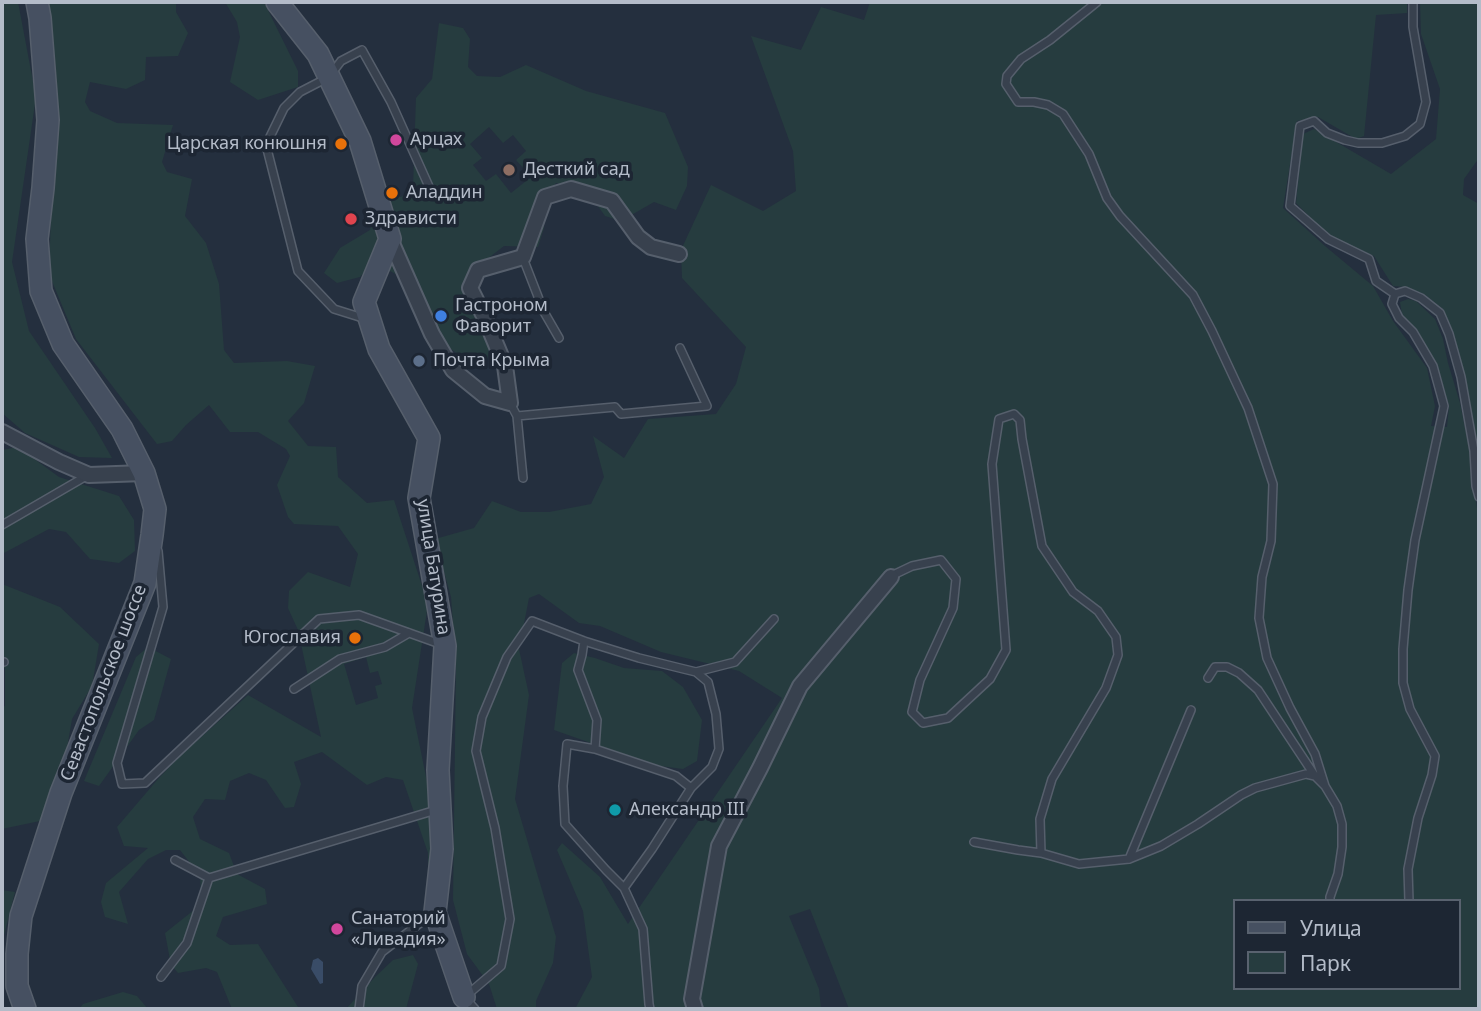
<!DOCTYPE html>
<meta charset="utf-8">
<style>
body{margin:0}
#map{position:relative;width:1481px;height:1011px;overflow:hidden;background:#242f3e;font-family:"Noto Sans",sans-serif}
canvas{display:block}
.frame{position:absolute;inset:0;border:4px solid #b4bcc9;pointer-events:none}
.legend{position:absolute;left:1233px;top:899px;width:228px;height:91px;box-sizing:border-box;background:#1d2633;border:2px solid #59626f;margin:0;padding:9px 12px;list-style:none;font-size:21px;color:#b4bcc9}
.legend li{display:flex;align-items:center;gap:14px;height:35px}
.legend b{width:35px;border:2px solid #59626f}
</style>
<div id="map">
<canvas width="1481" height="1011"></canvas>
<div class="frame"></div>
<ul class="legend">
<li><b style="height:9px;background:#465061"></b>Улица</li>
<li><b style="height:19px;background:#263c3f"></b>Парк</li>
</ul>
</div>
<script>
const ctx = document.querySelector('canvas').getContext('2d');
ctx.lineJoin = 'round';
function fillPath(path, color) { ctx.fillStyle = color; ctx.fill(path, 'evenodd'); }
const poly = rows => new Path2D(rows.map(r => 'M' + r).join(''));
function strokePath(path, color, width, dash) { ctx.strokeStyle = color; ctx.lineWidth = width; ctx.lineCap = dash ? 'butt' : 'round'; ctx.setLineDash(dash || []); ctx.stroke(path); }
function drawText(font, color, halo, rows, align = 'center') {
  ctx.font = font + ' "Noto Sans",sans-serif'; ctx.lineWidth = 7; ctx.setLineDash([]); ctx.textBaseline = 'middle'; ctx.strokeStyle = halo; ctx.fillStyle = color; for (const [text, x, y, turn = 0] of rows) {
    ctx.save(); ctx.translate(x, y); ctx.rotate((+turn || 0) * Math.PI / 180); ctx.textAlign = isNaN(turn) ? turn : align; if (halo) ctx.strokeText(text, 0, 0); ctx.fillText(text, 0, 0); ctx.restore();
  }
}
fillPath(poly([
 [2,2,18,2,36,97,12,262,29,331,95,428,112,458,79,457,25,433,2,413],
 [48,2,176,2,176,12,188,33,178,56,146,57,145,80,126,89,90,82,85,102,90,111,117,123,173,125,162,162,167,172,192,179,185,216,206,243,219,284,224,350,234,363,287,361,315,366,304,403,288,421,308,446,336,447,338,477,367,503,394,500,428,604,412,708,433,811,436,877,428,890,428,853,403,780,386,777,367,785,322,752,294,762,301,784,294,807,285,808,266,780,249,773,230,781,225,800,205,799,193,817,200,839,229,853,237,874,265,889,267,904,223,917,216,936,230,945,258,944,298,1007,297,1009,232,1009,217,972,206,968,178,973,171,965,165,933,194,910,201,891,200,876,180,850,166,850,148,859,119,892,128,924,105,917,101,902,106,883,148,848,124,846,117,827,158,779,181,755,248,695,321,737,298,630,288,608,289,591,308,572,350,587,358,554,338,526,294,524,288,517,277,485,290,456,286,449,258,432,230,432,209,405,186,425,172,441,157,444,76,339,49,274,55,94,49,60,49,8],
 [366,657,370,673,378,671,382,684,375,686,378,698,356,705,344,664],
 [225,2,264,2,298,71,298,87,258,100,230,82,240,37,237,22],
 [870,2,1407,2,1407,13,1376,15,1364,136,1356,139,1318,117,1297,121,1283,208,1325,246,1373,286,1393,321,1427,368,1435,406,1431,426,1447,427,1449,406,1437,364,1417,330,1402,315,1400,302,1408,299,1416,301,1435,319,1443,339,1448,363,1460,403,1470,453,1479,524,1479,1009,849,1009,810,909,789,916,819,989,821,1009,575,1009,592,977,583,911,557,850,562,843,600,877,628,924,782,698,739,671,661,652,600,626,579,623,539,594,529,598,519,649,529,695,515,799,556,937,553,963,536,1001,536,1009,497,1009,489,984,467,954,453,900,456,663,451,597,435,539,474,528,492,501,521,512,549,512,591,504,604,477,593,436,624,458,648,419,716,414,736,384,746,347,682,278,681,250,711,185,763,211,796,191,793,151,751,36,801,50,821,7,864,20],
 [1234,901,1458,901,1458,988,1234,988],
 [1420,2,1479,2,1479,158,1464,179,1463,195,1479,204,1479,459,1465,377,1453,332,1443,309,1424,294,1406,287,1393,286,1374,256,1329,236,1296,203,1303,134,1314,129,1391,174,1436,139,1440,89,1421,34],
 [439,23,463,28,470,39,468,67,477,76,500,77,526,65,586,91,665,113,688,167,687,186,676,210,654,202,621,221,605,216,588,192,556,183,542,202,544,228,538,247,504,246,469,273,491,338,487,361,473,365,444,344,420,287,390,271,386,248,360,277,337,283,324,273,340,248,370,230,374,188,401,197,413,188,416,98,432,79],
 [489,127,503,143,513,135,526,151,516,160,531,177,511,193,496,174,486,181,473,165,482,158,470,144],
 [18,447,59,477,119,496,134,520,135,551,119,563,90,559,66,532,49,529,2,554,2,450],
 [2,584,60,607,99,644,92,686,72,719,66,754,40,821,2,829,2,707,5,706,5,668,2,668],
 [148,647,171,659,154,720,139,730,99,786,84,781,136,657],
 [574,653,595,658,624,668,662,671,683,687,702,720,697,761,683,769,653,765,554,730,562,663],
 [2,890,15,892,2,943],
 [413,955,418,964,406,1009,346,1009,375,977,393,960],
 [123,992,137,996,148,1009,79,1009,83,1004]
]), '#263c3f');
fillPath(poly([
 [318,958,323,962,323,983,320,984,311,969,313,960]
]), '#394c67');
const lane = poly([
 [1097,2,1050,40,1021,59,1007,76,1006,84,1018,102,1034,102,1048,105,1063,114,1089,154,1107,198,1120,216,1193,295,1212,331,1240,391,1248,408,1273,484,1271,541,1262,577,1259,618,1267,658,1290,708,1315,754,1325,786],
 [523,258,544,312,559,338],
 [1395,294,1376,281,1369,259,1328,239,1290,206,1300,126,1314,121,1327,133,1345,140,1358,143,1382,143,1405,136,1420,124,1426,102,1413,27,1413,2],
 [366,319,334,309,298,271,266,145,284,108,300,92,329,77,341,61,362,50,391,102,431,191],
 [510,403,517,416,523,478],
 [517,416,615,407,621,414,707,406,680,348],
 [2,525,88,475],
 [158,551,163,607,117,763,122,784,145,783,319,619,359,615,440,644],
 [891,576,912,566,941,560,956,579,953,608,920,680,912,712,923,723,948,718,990,679,1006,650,992,464,999,419,1014,414,1020,420,1022,439,1042,546,1073,592,1098,611,1116,637,1118,655,1106,688,1052,779,1040,819,1041,853],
 [2,662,4,662],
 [696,672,735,662,774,619],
 [1208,678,1215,667,1227,667,1239,673,1258,690,1315,776],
 [294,689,340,659,385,647,409,633],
 [595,749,676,776,691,788],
 [974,842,1018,850,1041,853,1079,864,1129,859,1161,846,1198,824,1241,795,1255,788,1306,774,1315,776,1325,786,1337,806,1342,824,1342,847,1338,874,1330,897,1330,901],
 [1129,859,1191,710],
 [175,860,209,878,436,810],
 [624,888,643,929,649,1004,650,1009],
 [1409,901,1408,869,1418,818,1432,775,1435,756,1410,709,1403,683,1403,649,1408,590,1415,540,1444,406,1433,366,1413,332,1399,318,1392,304,1395,294,1405,291,1421,298,1440,313,1449,334,1461,377,1474,451,1476,486,1479,497],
 [161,977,187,943,209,878],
 [467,995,501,966,510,919,495,828,476,751,482,717,507,657,532,621,584,641,639,658,696,672,708,682,716,714,719,749,712,767,691,788,652,849,624,888,606,870,565,824,563,786,567,744,595,749,597,720,578,670,582,655,584,641],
 [465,998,475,1009],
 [359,1009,362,986,382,952,432,914]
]);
const street = poly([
 [390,239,432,334,453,370,485,396,510,403,505,366,485,318,470,288,478,270,523,257,545,197,571,189,612,201,638,237,651,247,679,254],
 [2,432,59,462,89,475,144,473],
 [695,1009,692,999,719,846,760,768,800,686,891,577]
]);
const secondary = poly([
 [277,2,318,54,360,141,390,239,364,302,379,349,429,438,419,498,445,646,438,770,442,849,435,912,464,997],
 [25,1009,17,986,17,954,21,916,61,793,145,583,152,535,155,509,144,473,122,429,63,344,41,291,37,239,43,188,48,120,40,18,37,2]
]);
strokePath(lane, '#565f6c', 10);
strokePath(street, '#565f6c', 18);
strokePath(secondary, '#565f6c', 24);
strokePath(lane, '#38414e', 7);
strokePath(street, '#38414e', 14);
strokePath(secondary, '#465061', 21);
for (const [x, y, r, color] of [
 [396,140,7,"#d1479c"],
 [341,144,7,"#e8710a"],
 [509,170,7,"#8d6e63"],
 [392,193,7,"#e8710a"],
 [351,219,7,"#e0444e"],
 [441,316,7,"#3f7fe0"],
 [419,361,7,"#5c6f8a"],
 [355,638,7,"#e8710a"],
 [615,810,7,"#0f9aa8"],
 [337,929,7,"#d1479c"]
]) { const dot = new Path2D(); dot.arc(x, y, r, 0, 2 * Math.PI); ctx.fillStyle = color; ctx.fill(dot); strokePath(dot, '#1d2633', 2.5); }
drawText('18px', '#b4bcc9', '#1d2633', [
 ["Арцах",410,140],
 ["Царская конюшня",327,144,"right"],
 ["Десткий сад",523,170],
 ["Аладдин",406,193],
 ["Здрависти",365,219],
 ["Гастроном",455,306],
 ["Фаворит",455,327],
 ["Почта Крыма",433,361],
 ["Югославия",341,638,"right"],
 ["Александр III",629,810],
 ["Санаторий",351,919],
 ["«Ливадия»",351,940]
], 'left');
drawText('18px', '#b4bcc9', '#1d2633', [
 ["улица Батурина",433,567,81],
 ["Севастопольское шоссе",104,683,-69]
]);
</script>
